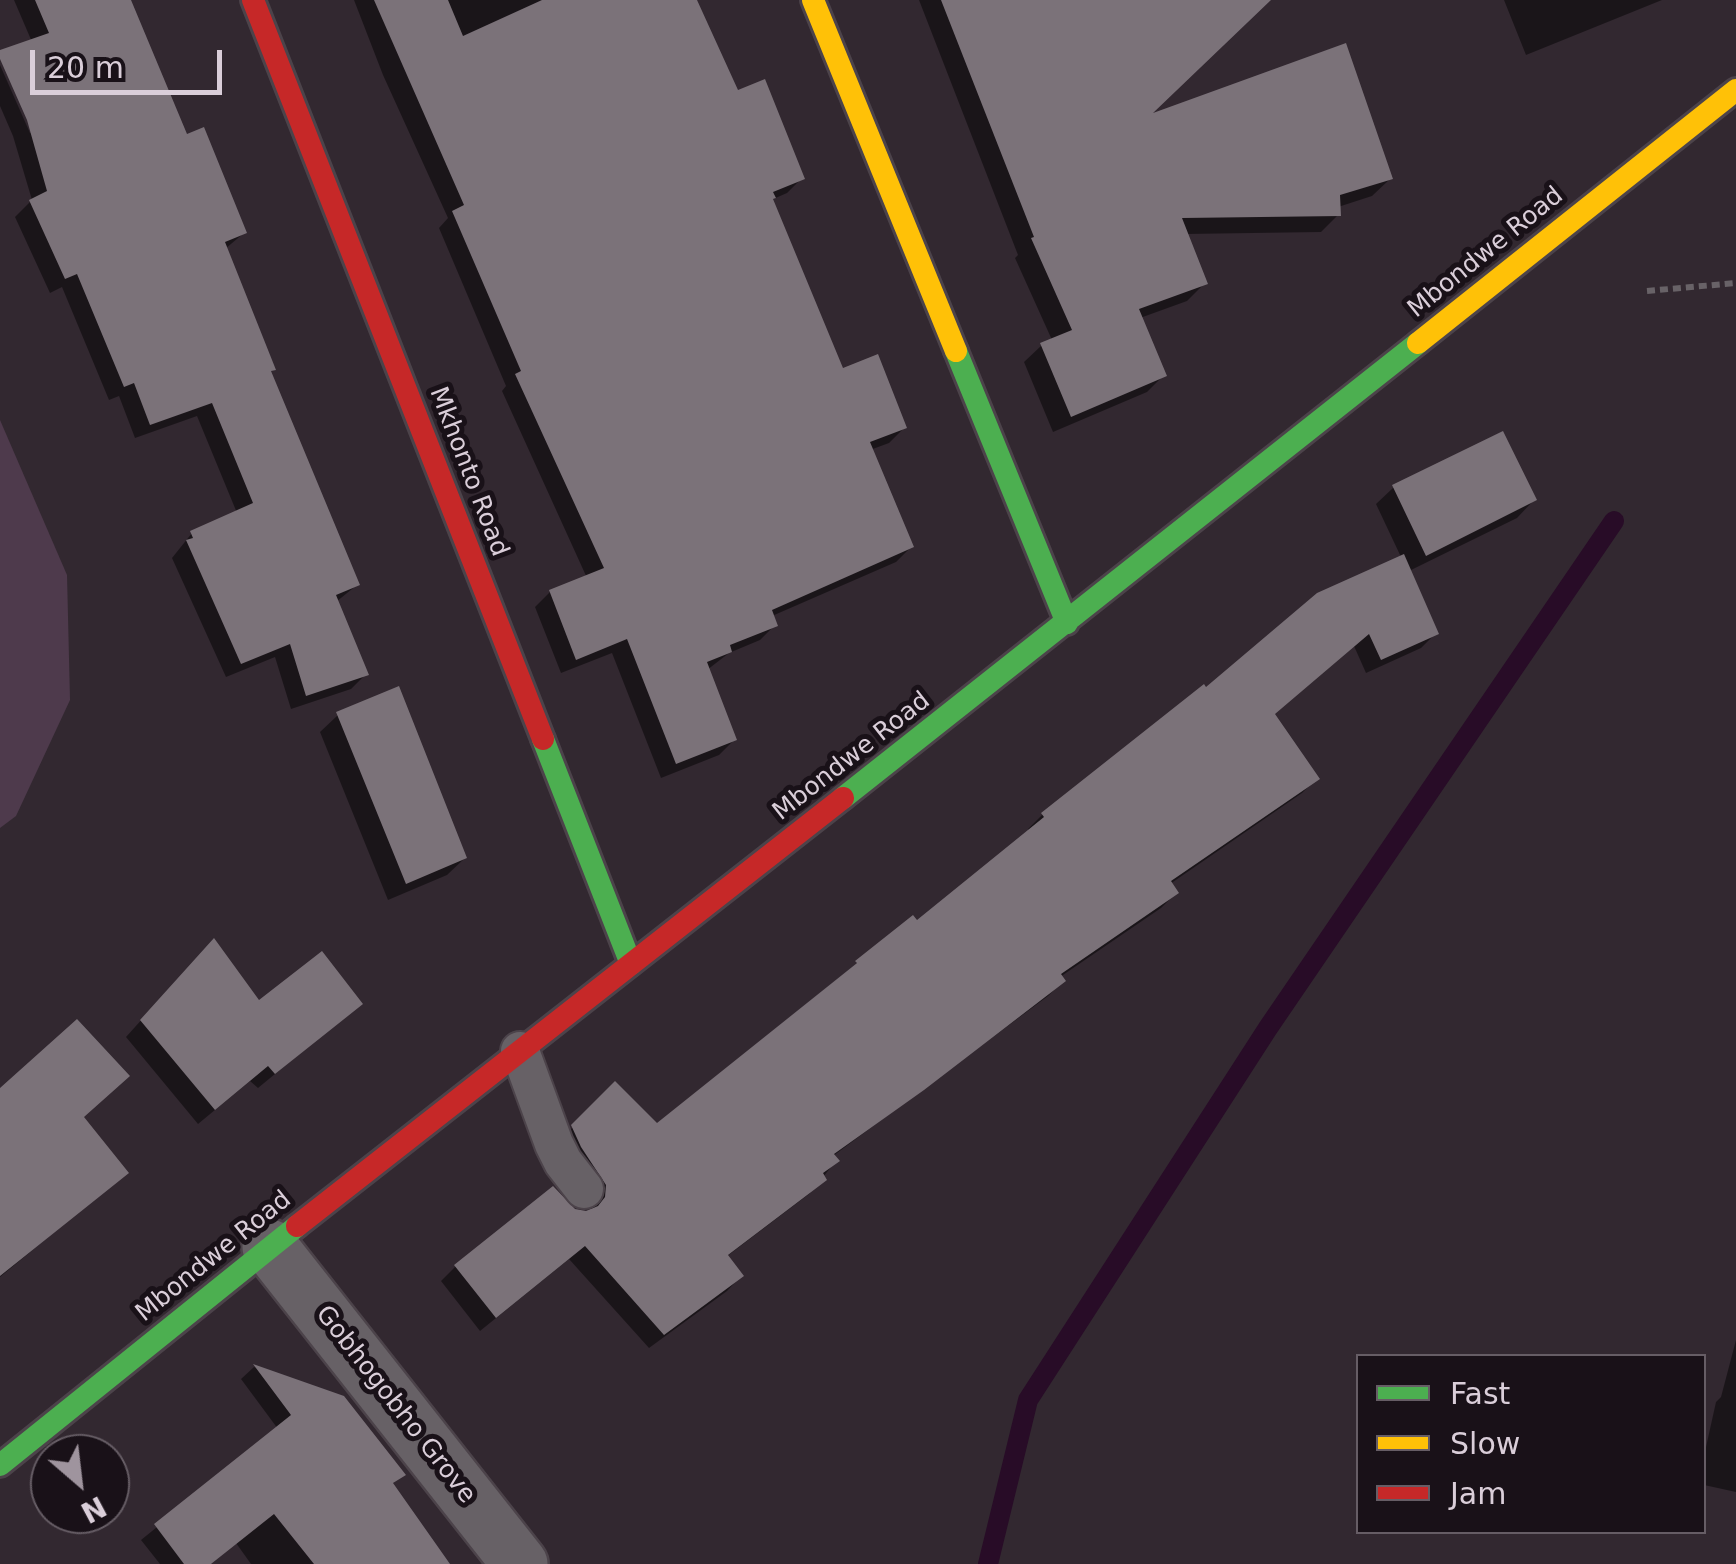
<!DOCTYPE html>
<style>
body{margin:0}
#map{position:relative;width:1736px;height:1564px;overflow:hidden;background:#322830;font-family:"DejaVu Sans",sans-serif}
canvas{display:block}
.legend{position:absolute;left:1356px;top:1354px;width:350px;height:180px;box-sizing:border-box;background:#191118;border:2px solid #665d65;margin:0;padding:12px 18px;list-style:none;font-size:30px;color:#daced9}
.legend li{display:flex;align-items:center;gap:20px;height:50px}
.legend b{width:50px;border:2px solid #665d65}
.north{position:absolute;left:30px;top:1434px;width:100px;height:100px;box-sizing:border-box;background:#191118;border:2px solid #665d65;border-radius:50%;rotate:152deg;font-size:28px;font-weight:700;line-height:40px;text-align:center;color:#daced9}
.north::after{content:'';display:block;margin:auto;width:35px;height:45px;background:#9f949e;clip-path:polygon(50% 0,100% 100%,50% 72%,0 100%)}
.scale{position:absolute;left:30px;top:50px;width:192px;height:45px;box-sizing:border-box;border:5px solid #daced9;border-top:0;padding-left:12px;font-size:30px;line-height:35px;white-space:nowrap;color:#daced9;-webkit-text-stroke:8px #191118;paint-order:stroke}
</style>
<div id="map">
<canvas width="1736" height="1564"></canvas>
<ul class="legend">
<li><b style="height:12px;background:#4caf50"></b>Fast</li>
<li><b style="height:12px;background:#ffc107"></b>Slow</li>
<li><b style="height:12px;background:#c62828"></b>Jam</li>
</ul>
<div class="north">N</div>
<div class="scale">20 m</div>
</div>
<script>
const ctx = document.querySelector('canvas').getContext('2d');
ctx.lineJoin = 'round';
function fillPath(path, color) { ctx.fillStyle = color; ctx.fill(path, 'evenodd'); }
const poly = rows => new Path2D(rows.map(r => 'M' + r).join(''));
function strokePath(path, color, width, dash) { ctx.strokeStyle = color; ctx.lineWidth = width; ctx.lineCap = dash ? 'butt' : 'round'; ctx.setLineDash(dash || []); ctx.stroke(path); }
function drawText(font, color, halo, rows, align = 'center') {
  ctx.font = font + ' "DejaVu Sans",sans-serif'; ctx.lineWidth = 10; ctx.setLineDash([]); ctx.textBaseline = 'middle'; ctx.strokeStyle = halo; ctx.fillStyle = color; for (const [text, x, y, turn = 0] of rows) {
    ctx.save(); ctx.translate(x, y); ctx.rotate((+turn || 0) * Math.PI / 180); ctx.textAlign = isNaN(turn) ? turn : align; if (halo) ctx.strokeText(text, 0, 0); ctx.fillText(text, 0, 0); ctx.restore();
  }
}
fillPath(poly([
 [0,420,67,575,70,700,16,816,0,828]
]), '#4e3a4c');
fillPath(poly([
 [14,0,130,0,185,137,244,233,225,249,269,373,357,585,336,602,366,674,351,689,291,709,275,657,226,677,172,558,192,533,237,513,197,416,135,438,119,396,109,400,62,287,50,293,15,217,32,200,13,136,0,106,0,65,30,133,35,131,0,58,32,42],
 [354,0,694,0,737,94,802,178,787,193,771,200,842,372,904,428,889,443,870,450,911,547,896,562,772,616,775,625,760,640,729,653,707,670,734,740,719,755,661,778,612,653,561,673,535,607,550,592,587,578,502,391,506,386,439,228,448,218,383,75],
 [919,0,1268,0,1144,119,1390,179,1372,196,1338,207,1338,215,1321,232,1186,234,1205,283,1187,301,1140,318,1164,375,1147,392,1053,432,1024,362,1042,345,1052,340,1015,258,1018,255],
 [1504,0,1662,0,1526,55],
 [1394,487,1534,500,1517,518,1409,571,1436,633,1421,648,1366,673,1354,646,1273,715,1317,778,1302,793,1170,884,1176,893,1161,908,1060,977,1063,981,1048,996,833,1156,836,1161,809,1194,726,1257,741,1276,727,1291,649,1348,569,1259,480,1331,441,1281,456,1266,573,1212,591,1212,592,1201,558,1142,615,1085,656,1126,857,963,917,923,1030,832,1028,829,1042,815,1205,690,1401,557,1376,504],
 [338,715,465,858,447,875,388,900,320,732],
 [198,957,258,1004,360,1004,258,1088,250,1081,198,1124,126,1037],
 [0,1091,82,1118,126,1173,0,1277],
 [1736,1340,1736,1492,1704,1485,1704,1456,1716,1402,1721,1397],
 [254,1367,343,1399,402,1475,391,1485,425,1564,251,1564,236,1543,211,1564,160,1564,141,1540,278,1429,241,1379]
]), '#0007');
strokePath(poly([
 [988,1564,1028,1400,1268,1028,1614,521]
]), '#280c27', 20);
fillPath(poly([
 [35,0,131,0,187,134,204,127,247,233,225,242,276,370,271,371,360,585,336,595,369,675,306,696,290,644,241,664,186,540,193,538,190,531,253,503,212,403,150,425,134,383,124,387,77,274,65,279,29,200,47,191,27,120,0,59,0,50,49,33],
 [374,0,448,0,463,36,542,0,697,0,738,90,765,79,805,179,773,192,776,198,773,199,843,368,878,354,907,428,870,442,914,547,772,610,778,626,730,645,732,652,707,662,737,740,676,764,627,639,576,660,549,590,604,568,515,374,521,371,452,211,464,205],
 [941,0,1271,0,1153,113,1346,43,1393,179,1340,195,1341,216,1182,218,1208,284,1139,309,1167,376,1071,417,1040,343,1072,330,1031,238,1034,237],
 [1503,431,1537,500,1426,556,1392,485],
 [1404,554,1439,634,1381,660,1369,634,1275,714,1320,779,1171,881,1179,893,1061,974,1066,981,924,1090,834,1154,840,1161,823,1173,827,1180,728,1255,744,1276,664,1335,585,1246,496,1318,454,1265,553,1186,575,1209,586,1211,598,1206,605,1197,606,1185,581,1147,571,1125,615,1081,657,1123,857,963,855,961,913,915,917,920,1044,817,1041,813,1204,684,1206,687,1317,593],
 [399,686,467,858,406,884,336,712],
 [214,938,259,1000,322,951,363,1004,275,1074,268,1066,215,1110,140,1020],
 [77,1019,130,1076,84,1117,129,1173,0,1276,0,1088],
 [253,1364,344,1396,406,1475,393,1483,450,1564,314,1564,274,1514,211,1564,184,1564,154,1524,291,1415]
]), '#7b7279');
const lane = poly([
 [520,1051,554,1144,563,1162,584,1189]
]);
const street = poly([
 [270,1247,520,1564]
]);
const fast = poly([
 [956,351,1067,623],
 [543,739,631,964],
 [843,798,1418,343],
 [0,1465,297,1226]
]);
const slow = poly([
 [813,0,956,351],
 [1418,343,1736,90]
]);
const jam = poly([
 [253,0,543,739],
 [297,1226,843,798]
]);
strokePath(lane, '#4c434a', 42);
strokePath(street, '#4c434a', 60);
strokePath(fast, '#4c434a', 28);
strokePath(slow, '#4c434a', 28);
strokePath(jam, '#4c434a', 28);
strokePath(poly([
 [1647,291,1736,283]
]), '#686267', 6, [8, 5]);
strokePath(lane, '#676166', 38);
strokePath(street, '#676166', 55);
strokePath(fast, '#4caf50', 22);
strokePath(slow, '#ffc107', 22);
strokePath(jam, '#c62828', 22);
drawText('25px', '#daced9', '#191118', [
 ["Mbondwe Road",1486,253,-39],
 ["Mkhonto Road",468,472,69],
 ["Mbondwe Road",852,757,-38],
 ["Mbondwe Road",214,1257,-39],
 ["Gobhogobho Grove",395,1405,52]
]);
</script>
